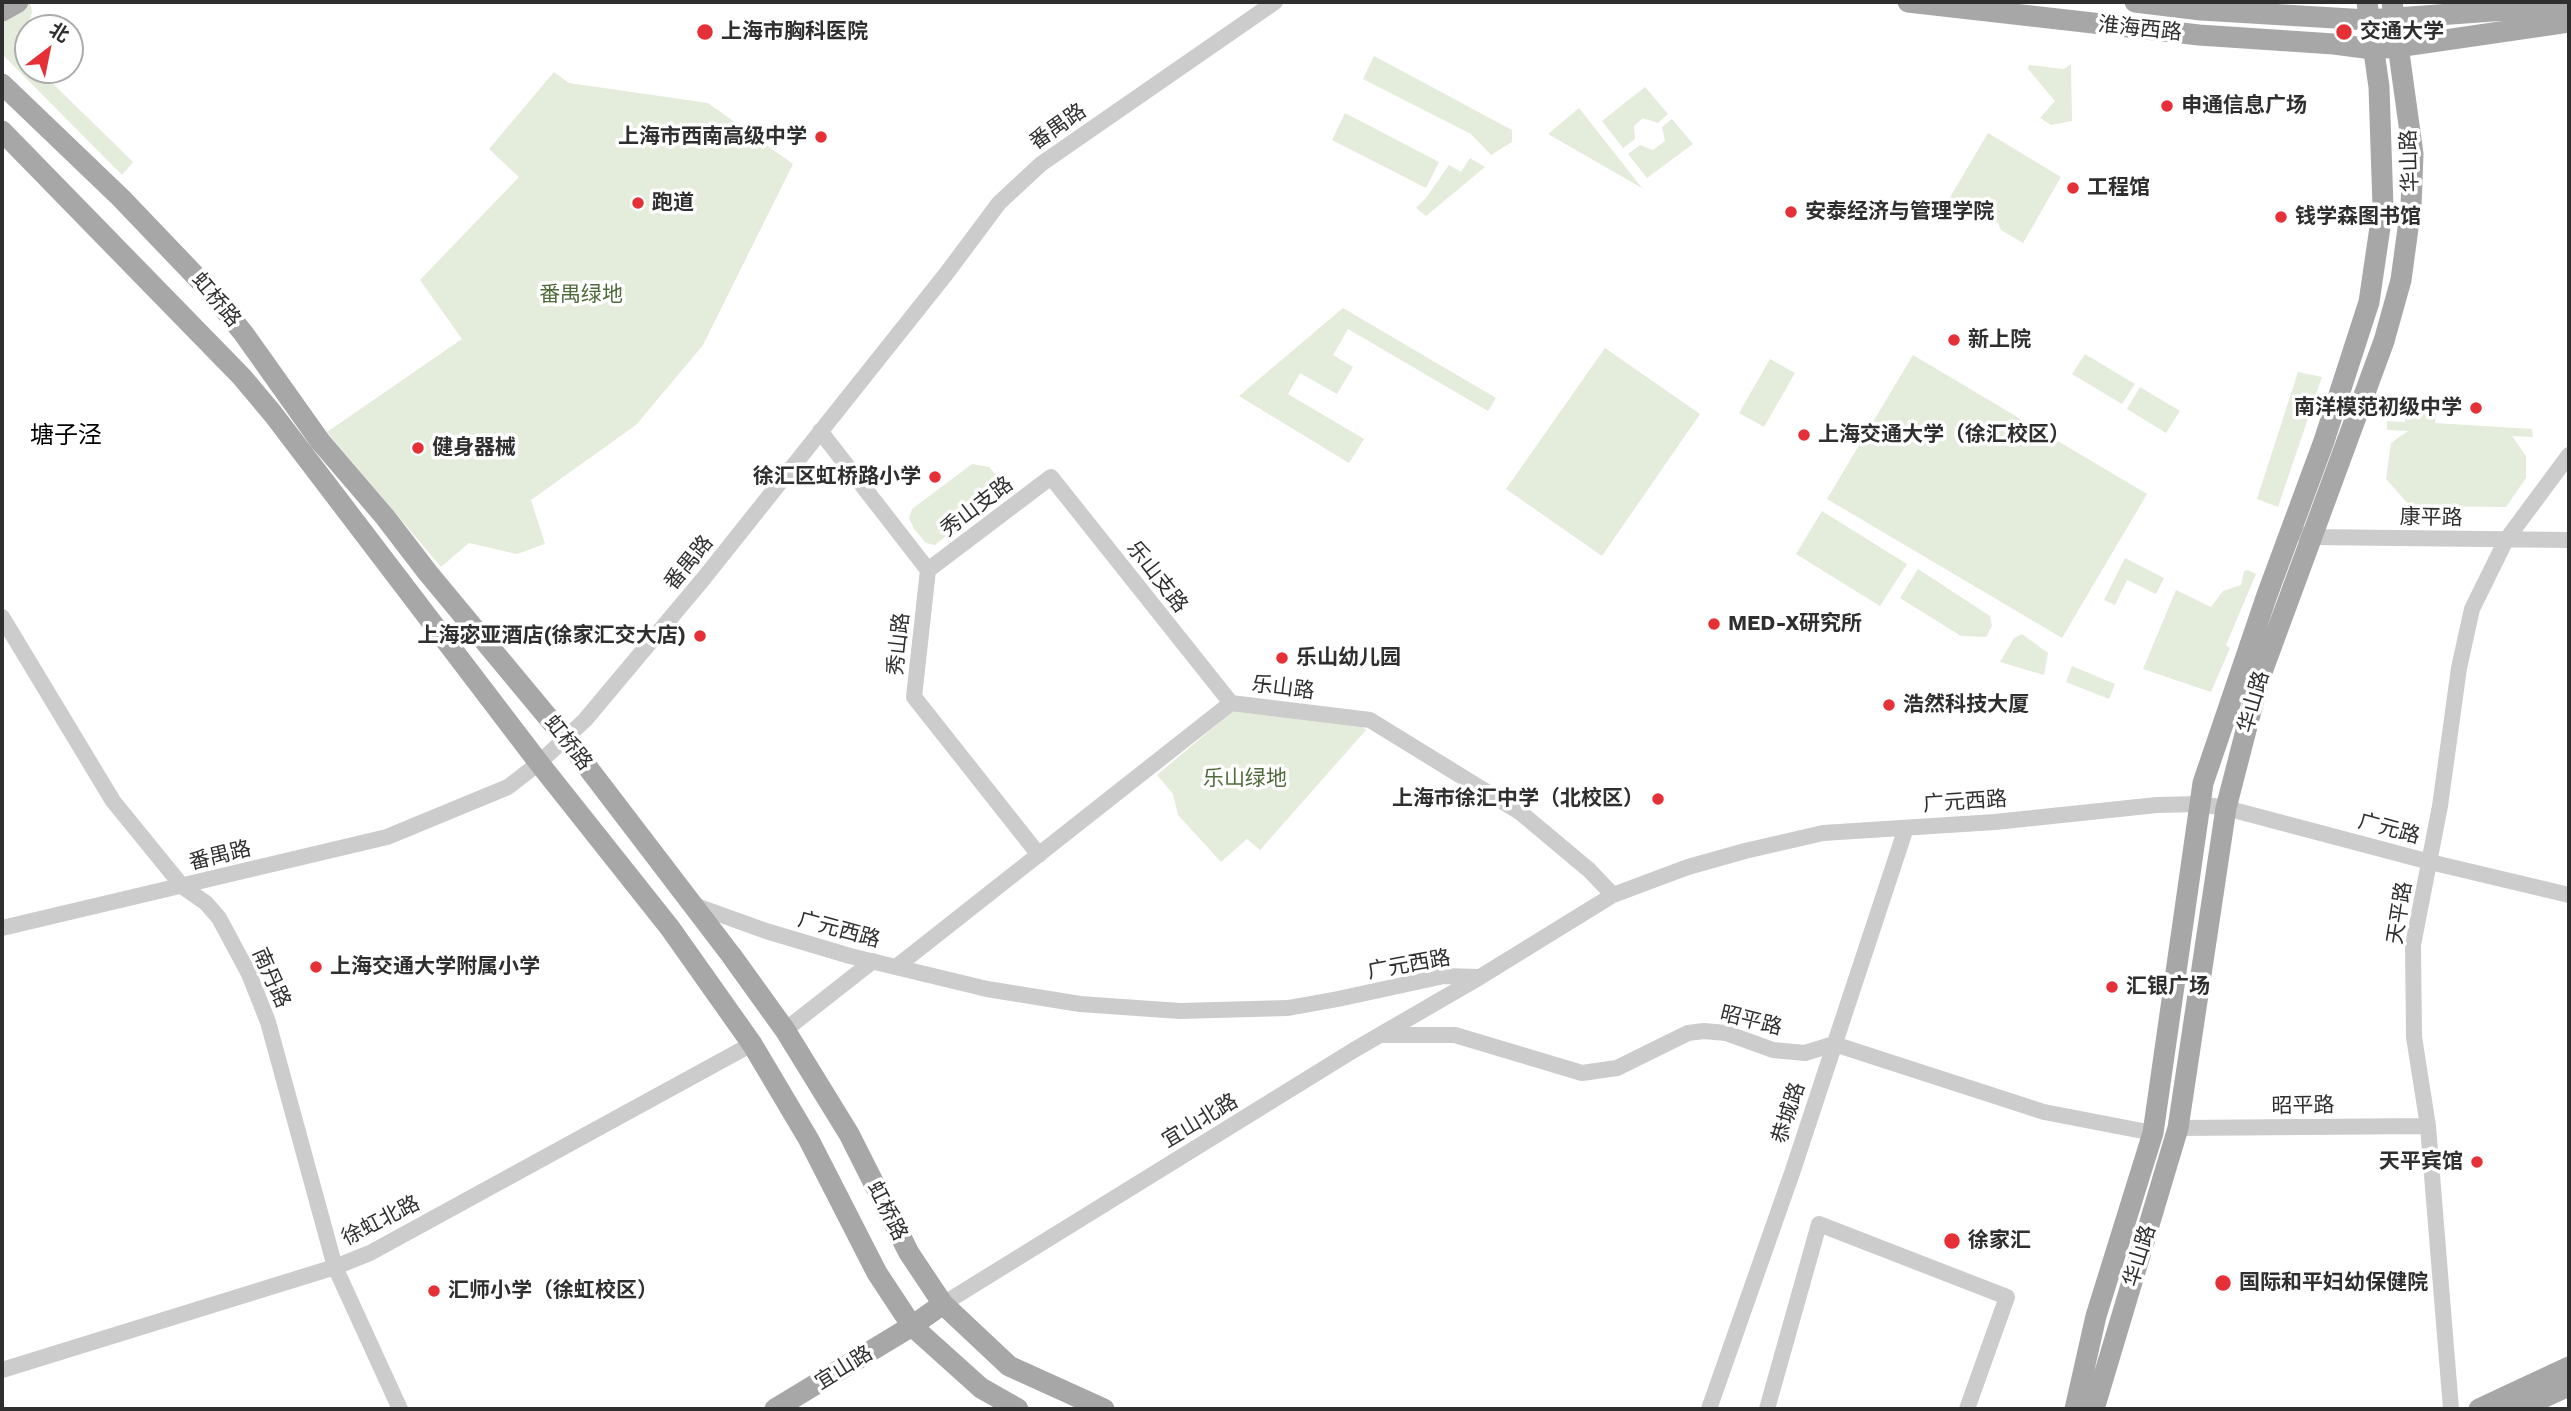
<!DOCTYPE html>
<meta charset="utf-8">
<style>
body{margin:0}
#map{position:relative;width:2571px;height:1411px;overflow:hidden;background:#fff;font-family:"Work Sans","Noto Sans SC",sans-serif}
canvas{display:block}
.frame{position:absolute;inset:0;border:4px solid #2f2f2f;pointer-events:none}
.north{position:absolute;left:14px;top:14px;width:70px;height:70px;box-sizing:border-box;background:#fff;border:2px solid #acacac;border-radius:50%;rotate:32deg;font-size:19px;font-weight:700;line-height:28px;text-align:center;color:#2f2f2f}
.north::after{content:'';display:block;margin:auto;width:24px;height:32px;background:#e63037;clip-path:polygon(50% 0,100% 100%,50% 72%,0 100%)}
</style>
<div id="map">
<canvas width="2571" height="1411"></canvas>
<div class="frame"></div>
<div class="north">北</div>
</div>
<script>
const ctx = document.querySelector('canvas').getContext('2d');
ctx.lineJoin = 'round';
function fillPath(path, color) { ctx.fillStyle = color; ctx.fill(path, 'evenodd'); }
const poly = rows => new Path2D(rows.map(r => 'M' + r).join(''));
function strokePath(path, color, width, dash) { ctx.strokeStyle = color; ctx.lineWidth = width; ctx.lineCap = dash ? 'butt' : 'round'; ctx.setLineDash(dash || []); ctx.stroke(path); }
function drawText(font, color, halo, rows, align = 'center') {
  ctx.font = font + ' "Work Sans","Noto Sans SC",sans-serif'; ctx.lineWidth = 7; ctx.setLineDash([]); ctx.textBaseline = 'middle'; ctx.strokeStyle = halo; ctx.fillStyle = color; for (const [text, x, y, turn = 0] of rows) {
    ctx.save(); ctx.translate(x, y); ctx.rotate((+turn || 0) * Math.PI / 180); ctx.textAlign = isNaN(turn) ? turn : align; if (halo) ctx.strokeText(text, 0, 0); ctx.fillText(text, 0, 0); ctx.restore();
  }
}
fillPath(poly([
 [24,2,31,5,32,12,28,25,28,70,39,70,133,162,122,175,2,54,2,14],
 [1374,56,1512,130,1512,142,1491,155,1471,134,1363,79],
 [2071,64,2072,121,2051,125,2040,118,2055,101,2028,69,2029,65,2064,69],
 [554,72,569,83,708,103,793,164,703,345,636,425,531,500,545,544,517,554,469,543,441,567,327,432,462,339,420,280,519,177,489,149],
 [1645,87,1668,114,1658,123,1643,118,1634,126,1635,139,1623,148,1602,121],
 [1579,108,1642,188,1548,134],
 [1345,113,1439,162,1426,188,1332,140],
 [1672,119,1693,144,1647,178,1628,154,1640,145,1653,150,1665,141,1662,127],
 [1988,133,2061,177,2023,243,2001,230,1998,223,1981,212,1973,214,1949,199],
 [1470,158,1485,167,1426,216,1416,208,1426,198,1449,165,1461,172],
 [1343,308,1496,398,1488,411,1348,329,1333,355,1353,367,1337,394,1300,373,1288,394,1364,439,1349,463,1239,396],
 [1605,348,1700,414,1602,556,1506,489],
 [2085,354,2135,384,2122,404,2072,374],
 [1913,355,2147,494,2062,638,1827,499],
 [1770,359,1795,373,1764,427,1739,413],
 [2298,372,2322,377,2278,507,2257,499],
 [2140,387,2180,411,2166,433,2127,409],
 [2406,411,2436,412,2435,423,2532,429,2533,437,2512,436,2526,456,2526,478,2506,507,2410,506,2386,479,2391,443,2408,431,2387,430,2387,421,2405,422],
 [972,464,989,467,1005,484,1001,493,935,545,926,543,914,529,909,518,912,509],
 [1822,511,1907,564,1880,606,1796,554],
 [2125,558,2164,578,2156,594,2127,580,2115,605,2104,600],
 [1918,569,1990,616,1992,626,1986,637,1961,636,1900,598],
 [2248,570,2256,574,2226,645,2230,648,2211,692,2143,669,2176,590,2211,607,2223,591,2241,585,2244,571],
 [2022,634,2048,653,2044,675,2000,662,2014,638],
 [2072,666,2115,684,2109,699,2066,682],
 [1234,710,1361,726,1366,730,1260,850,1247,839,1221,862,1178,815,1173,794,1157,775]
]), '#e4ecdc');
strokePath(poly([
 [820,431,928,570,914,697,1039,855],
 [2304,535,2311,537,2569,540],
 [928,570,1051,477,1231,703],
 [2,617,113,801,183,887,206,903,219,918,249,974,268,1022,335,1267,400,1409],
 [691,904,766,931,850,956,987,989,1080,1004,1180,1011,1288,1008,1338,999,1444,976,1480,977],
 [2,928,387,837,508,787,539,763,585,720,704,578,946,274,999,203,1041,164,1275,2],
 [896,967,1231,703,1370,720,1521,813,1589,870,1613,895],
 [785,1030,873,961],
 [1382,1035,1455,1035,1582,1073,1617,1068,1688,1033,1704,1031,1726,1033,1773,1050,1805,1053,1834,1044,2044,1112,2153,1133],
 [2178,1128,2428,1126],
 [943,1304,1354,1050,1480,977,1613,895,1688,867,1745,851,1823,833,1995,822,2157,805,2199,804,2226,808,2430,862,2569,895],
 [2,1370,335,1267,370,1253,752,1044],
 [1709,1409,1792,1173,1906,828],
 [1767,1409,1819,1224,2007,1297,1967,1409],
 [2451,1409,2428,1126,2414,1037,2413,945,2440,806,2459,668,2472,609,2506,540,2569,455]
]), '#ccc', 16);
strokePath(poly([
 [1908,2,2199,35,2334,44,2372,49,2397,47,2569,22],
 [2135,2,2201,10,2368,20,2562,6,2569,7],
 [2,11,18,2],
 [2,84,121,198,208,289,244,334,320,441,385,517,428,573,566,739,731,955,785,1030,849,1134,909,1253,943,1304,1009,1366,1104,1409],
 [2,131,242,377,273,414,539,763,670,928,752,1044,809,1140,877,1273,912,1326,981,1388,1018,1409],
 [775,1409,912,1326,943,1304],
 [2075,1409,2096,1316,2153,1133,2203,783,2267,595,2324,441,2369,302,2383,207,2379,87,2367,2],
 [2094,1409,2178,1128,2226,808,2259,680,2384,341,2401,280,2411,206,2413,154,2392,2],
 [2479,1409,2569,1367],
 [2518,1409,2569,1386]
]), '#a7a7a7', 21);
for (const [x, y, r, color] of [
 [705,32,9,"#e63037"],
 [2344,32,9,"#e63037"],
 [2167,106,7,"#e63037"],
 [821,137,7,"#e63037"],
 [2073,188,7,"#e63037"],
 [638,203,7,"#e63037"],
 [1791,212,7,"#e63037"],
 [2281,217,7,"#e63037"],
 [1954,340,7,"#e63037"],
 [2476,408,7,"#e63037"],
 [1804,435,7,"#e63037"],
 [418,448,7,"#e63037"],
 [935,477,7,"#e63037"],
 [1714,624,7,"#e63037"],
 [700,636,7,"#e63037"],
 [1282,658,7,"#e63037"],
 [1889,705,7,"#e63037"],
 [1658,799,7,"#e63037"],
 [316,967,7,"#e63037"],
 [2112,987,7,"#e63037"],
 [2477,1162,7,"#e63037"],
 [1952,1241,9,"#e63037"],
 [2223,1283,9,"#e63037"],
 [434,1291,7,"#e63037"]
]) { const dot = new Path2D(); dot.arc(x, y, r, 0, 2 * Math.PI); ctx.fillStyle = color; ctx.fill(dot); strokePath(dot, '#fff', 2.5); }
drawText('21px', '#2f2f2f', '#fff', [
 ["淮海西路",2140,29,6],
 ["番禺路",1058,127,-35],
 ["华山路",2410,161,-92],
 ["虹桥路",216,300,50],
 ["秀山支路",977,507,-37],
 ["康平路",2431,518,1],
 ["番禺路",689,563,-51],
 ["乐山支路",1157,577,52],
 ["秀山路",899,644,-84],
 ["乐山路",1283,688,7],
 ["华山路",2254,702,-74],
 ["虹桥路",568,743,52],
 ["广元西路",1965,802,-4],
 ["广元路",2389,829,15],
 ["番禺路",220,856,-14],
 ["天平路",2400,913,-81],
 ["广元西路",839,930,15],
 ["广元西路",1409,965,-10],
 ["南丹路",271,978,66],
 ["昭平路",1751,1021,14],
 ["昭平路",2303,1106,-1],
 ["恭城路",1789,1113,-72],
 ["宜山北路",1200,1121,-31],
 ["虹桥路",887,1211,63],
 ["徐虹北路",381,1221,-27],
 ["华山路",2140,1256,-73],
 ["宜山路",844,1368,-32]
]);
drawText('bold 21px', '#2f2f2f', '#fff', [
 ["上海市胸科医院",721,32],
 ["交通大学",2360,32],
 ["申通信息广场",2181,106],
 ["上海市西南高级中学",807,137,"right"],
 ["工程馆",2087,188],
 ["跑道",652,203],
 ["安泰经济与管理学院",1805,212],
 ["钱学森图书馆",2295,217],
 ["新上院",1968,340],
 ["南洋模范初级中学",2462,408,"right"],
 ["上海交通大学（徐汇校区）",1818,435],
 ["健身器械",432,448],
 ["徐汇区虹桥路小学",921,477,"right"],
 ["MED-X研究所",1728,624],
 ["上海宓亚酒店(徐家汇交大店)",686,636,"right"],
 ["乐山幼儿园",1296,658],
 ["浩然科技大厦",1903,705],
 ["上海市徐汇中学（北校区）",1644,799,"right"],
 ["上海交通大学附属小学",330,967],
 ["汇银广场",2126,987],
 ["天平宾馆",2463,1162,"right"],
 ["徐家汇",1968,1241],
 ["国际和平妇幼保健院",2239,1283],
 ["汇师小学（徐虹校区）",448,1291]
], 'left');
drawText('21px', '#506b3b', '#fff', [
 ["番禺绿地",581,295],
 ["乐山绿地",1245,779]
]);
drawText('24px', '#000', '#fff', [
 ["塘子泾",66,436]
]);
</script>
